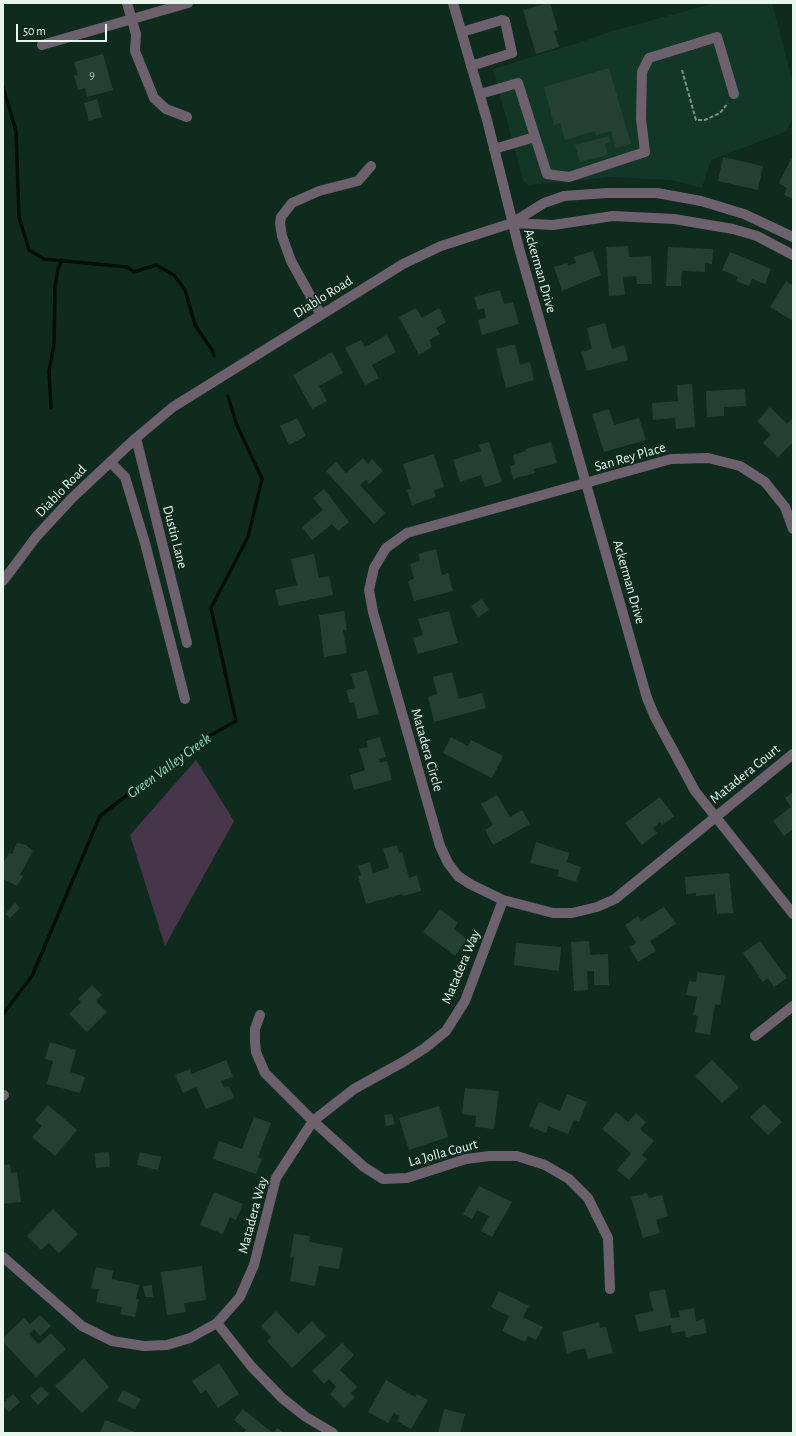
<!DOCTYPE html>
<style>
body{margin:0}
#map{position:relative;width:796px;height:1436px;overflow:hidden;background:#0f2b1e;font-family:"Alegreya Sans",sans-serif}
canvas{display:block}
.frame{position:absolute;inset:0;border:4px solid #e6f6ed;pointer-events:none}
.scale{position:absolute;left:16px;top:24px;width:91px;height:18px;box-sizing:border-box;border:2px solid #e6f6ed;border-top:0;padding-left:5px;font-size:12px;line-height:14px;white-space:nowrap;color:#e6f6ed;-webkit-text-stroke:3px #0f2b1e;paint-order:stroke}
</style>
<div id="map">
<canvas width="796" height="1436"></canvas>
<div class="frame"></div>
<div class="scale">50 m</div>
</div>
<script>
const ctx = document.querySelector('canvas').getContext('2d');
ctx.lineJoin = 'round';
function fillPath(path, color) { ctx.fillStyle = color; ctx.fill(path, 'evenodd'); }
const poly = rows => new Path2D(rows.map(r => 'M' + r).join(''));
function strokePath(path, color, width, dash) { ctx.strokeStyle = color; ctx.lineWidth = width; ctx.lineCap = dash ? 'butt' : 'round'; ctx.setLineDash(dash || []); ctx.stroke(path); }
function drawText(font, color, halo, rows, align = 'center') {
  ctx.font = font + ' "Alegreya Sans",sans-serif'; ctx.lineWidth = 3.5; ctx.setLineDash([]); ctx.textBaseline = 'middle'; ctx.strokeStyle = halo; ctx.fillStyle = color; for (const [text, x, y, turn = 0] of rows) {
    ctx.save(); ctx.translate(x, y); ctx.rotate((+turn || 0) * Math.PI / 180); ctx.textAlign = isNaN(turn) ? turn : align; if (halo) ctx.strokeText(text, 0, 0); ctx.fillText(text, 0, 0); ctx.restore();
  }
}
fillPath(poly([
 [715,3,772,3,793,84,793,117,787,131,711,160,702,188,670,180,611,177,528,185,523,180,493,69,581,42,609,32]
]), '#123726');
fillPath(poly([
 [196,760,234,821,165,946,130,835]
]), '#473649');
strokePath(poly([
 [3,87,16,131,19,217,29,250,44,259,127,267,134,272,156,265,174,275,185,290,195,325,212,350,214,356],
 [51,408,49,371,54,345,55,287,58,269,62,260],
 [3,1014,32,976,100,816,190,747,236,721,211,608,248,537,262,479,236,423,228,396]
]), '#000f07', 3.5);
fillPath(poly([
 [548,3,550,3,558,30,554,31,559,47,536,54,523,10],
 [103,54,113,90,87,97,85,88,78,90,74,76,78,75,74,62],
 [609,68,631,144,616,148,611,131,596,135,595,131,565,140,560,123,554,125,544,87],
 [97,99,102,117,89,121,84,103],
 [609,136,610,142,605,144,608,155,580,162,575,145],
 [723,157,763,166,758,190,718,181],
 [791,159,793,160,793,199,784,195,787,188,779,183],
 [628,246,629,257,651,256,652,284,637,284,636,276,623,277,625,295,609,296,606,247],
 [668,247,713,249,712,264,705,263,705,272,682,271,681,286,666,286],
 [593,251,601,275,562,291,554,267,567,263,568,266,576,263,574,257],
 [730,252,771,269,765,284,752,279,749,286,736,281,738,277,722,270],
 [786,281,793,286,793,321,770,307],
 [500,290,504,304,513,302,519,324,482,335,478,320,486,318,484,308,478,310,474,297],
 [416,308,422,318,439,308,446,322,436,328,440,334,429,340,432,347,419,355,399,317],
 [605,323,612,349,624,345,628,360,587,371,581,352,592,349,587,328],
 [387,335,396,352,372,365,379,378,365,385,345,348,361,340,365,347],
 [515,344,520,365,530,362,534,380,506,388,496,349],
 [332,352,343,373,319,386,327,401,312,409,293,375],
 [692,384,695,427,676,429,675,418,653,420,652,403,678,401,677,385],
 [745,389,746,406,724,407,724,416,707,417,706,391],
 [770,407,787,424,793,418,793,442,778,457,763,443,771,435,757,421],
 [609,409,614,425,639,418,646,440,604,452,592,414],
 [297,418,306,436,289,445,280,426],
 [489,442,502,482,485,487,481,475,460,482,453,460,481,451,479,445],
 [551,442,557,463,534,469,535,473,513,479,510,466,515,464,513,455,526,451,525,449],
 [434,454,444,487,434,490,436,497,412,505,407,490,411,489,403,464],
 [363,458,368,464,372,459,383,471,369,484,366,480,360,485,385,513,374,524,326,471,336,462,346,473],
 [324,489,349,522,338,531,332,524,312,540,302,527,323,510,313,498],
 [436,549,442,575,448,573,453,591,414,601,408,581,414,579,410,564,420,561,418,554],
 [314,554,319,578,329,576,333,595,279,606,275,590,297,585,291,559],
 [482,599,489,610,478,617,471,606],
 [344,611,347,630,343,630,347,653,324,657,319,615],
 [449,611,458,643,418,654,413,638,423,635,418,619],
 [367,670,379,714,358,719,354,702,350,703,346,690,355,688,351,674],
 [452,672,459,699,482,693,486,708,434,722,428,697,437,694,433,677],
 [380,737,386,757,379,759,380,763,387,761,392,780,354,790,350,775,365,770,359,749,368,747,366,741],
 [451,737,468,746,471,740,503,756,492,778,443,753],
 [793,792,793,829,784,836,773,821,791,807,785,798],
 [497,795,510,817,522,810,530,824,493,845,485,830,493,825,481,804],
 [660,797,674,816,662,825,660,822,653,828,657,833,642,845,625,823],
 [536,842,569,853,567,862,581,867,576,882,557,876,559,870,530,863],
 [17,843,26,845,33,851,20,875,23,876,17,886,3,879,3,863,9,853,12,854],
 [397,845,399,853,402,852,409,878,417,875,421,891,403,896,402,894,366,904,358,876,361,875,358,866,370,862,373,873,389,868,383,849],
 [729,873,733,913,717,914,715,894,696,896,696,893,686,894,685,877],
 [15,903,20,908,10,918,5,914],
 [664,907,676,924,650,941,656,951,638,962,629,947,636,943,625,925,638,916,641,921],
 [440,909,458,923,454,929,467,939,455,956,423,932],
 [589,941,590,955,608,954,609,985,594,985,594,971,587,971,588,990,574,991,571,942],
 [760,941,787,978,774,987,768,978,763,982,743,953],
 [516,943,561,947,559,971,514,965],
 [697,972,725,976,720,1005,715,1004,710,1035,695,1032,698,1016,693,1015,697,997,686,995,689,981,696,982],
 [92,985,102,995,96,1001,107,1012,87,1032,69,1014,81,1002,78,999],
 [50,1042,76,1050,70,1072,85,1077,80,1093,47,1084,53,1061,45,1059],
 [226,1060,233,1077,221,1081,224,1088,229,1086,234,1098,206,1109,196,1087,183,1093,175,1075,190,1069,192,1074],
 [712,1060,739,1087,722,1103,695,1076],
 [465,1088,499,1091,494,1129,475,1127,476,1116,462,1114],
 [567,1094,587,1102,579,1122,574,1120,568,1134,548,1126,546,1133,529,1126,539,1102,560,1111],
 [764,1104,782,1122,768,1135,750,1117],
 [48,1105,77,1130,55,1156,32,1137,42,1126,35,1120],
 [439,1106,448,1137,409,1150,399,1118],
 [616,1112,628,1122,636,1113,646,1122,640,1129,654,1141,642,1155,647,1159,629,1180,617,1170,631,1153,602,1129],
 [392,1114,395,1124,386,1126,384,1115],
 [254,1117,271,1123,258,1157,262,1159,256,1174,213,1159,219,1141,242,1149],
 [109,1152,110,1167,96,1168,95,1153],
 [140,1152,161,1157,158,1170,137,1165],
 [10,1164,11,1173,17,1172,21,1202,3,1204,3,1165],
 [479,1186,512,1202,492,1237,481,1231,489,1216,477,1210,472,1219,463,1214],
 [214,1192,243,1204,236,1220,230,1217,223,1234,200,1225],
 [647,1193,649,1198,662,1195,668,1216,656,1220,660,1233,643,1238,631,1197],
 [53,1209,78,1234,59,1253,49,1243,41,1250,27,1236],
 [294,1234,310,1236,309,1242,343,1248,339,1269,319,1266,315,1286,290,1281,294,1258,290,1257],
 [202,1266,206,1300,184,1303,186,1312,167,1315,161,1272],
 [96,1267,113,1271,112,1279,139,1285,136,1299,139,1299,135,1317,120,1314,122,1307,96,1302,99,1289,91,1288],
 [152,1285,153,1297,145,1297,143,1286],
 [665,1289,671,1318,680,1317,679,1311,694,1308,696,1321,704,1319,707,1333,686,1337,685,1331,672,1333,671,1325,639,1332,635,1315,653,1311,649,1292],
 [499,1291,529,1306,523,1317,543,1327,536,1340,528,1336,525,1342,502,1331,509,1316,491,1307],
 [276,1311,298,1334,312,1321,326,1336,292,1368,267,1341,271,1337,261,1326],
 [40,1315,51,1326,40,1336,34,1329,29,1334,39,1344,51,1333,66,1349,36,1377,3,1342,3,1338,24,1318,30,1324],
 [599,1322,600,1328,606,1327,613,1353,588,1359,585,1348,567,1353,562,1332],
 [342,1343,354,1355,340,1370,357,1387,351,1393,355,1397,344,1408,330,1394,336,1387,329,1379,324,1384,312,1371],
 [84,1358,109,1387,82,1413,55,1386],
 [219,1363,239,1394,218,1408,206,1390,201,1394,192,1381],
 [386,1380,415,1397,417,1394,428,1400,411,1429,397,1421,400,1416,394,1413,388,1423,368,1412],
 [41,1386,49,1394,38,1405,30,1396],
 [123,1390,141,1399,135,1409,117,1401],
 [13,1394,20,1402,9,1412,3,1406,3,1403],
 [243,1409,273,1433,277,1428,284,1433,246,1433,244,1432,246,1430,234,1420],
 [444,1409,465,1414,460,1433,438,1433],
 [105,1420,137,1433,100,1433]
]), '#244032');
strokePath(poly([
 [682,70,696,120,705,120,720,113,728,103]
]), '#7e9489', 2, [4, 2]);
strokePath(poly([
 [127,3,136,34,135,51,154,98,166,109,187,117],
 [453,3,487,120,519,248,647,698,655,717,695,791,793,914],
 [462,32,502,20,505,21,512,53,471,66],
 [42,45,188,3],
 [480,94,518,83,547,174,569,177,645,152,641,119,642,72,649,58,717,37,734,94],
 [494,149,535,137],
 [512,223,553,225,613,216,674,219,733,229,757,236,793,255],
 [321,315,291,261,282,236,280,223,281,217,292,203,319,191,358,181,371,166],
 [136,438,187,643],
 [110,462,125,477,145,543,185,699],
 [793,529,785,507,765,482,740,466,708,458,671,459,407,533,386,548,374,568,369,590,373,612,440,846,448,863,458,876,470,884,503,900,553,913,572,913,597,907,615,899,793,754],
 [3,581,36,537,72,498,136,438,173,407,403,264,441,246,512,223,544,203,564,196,607,193,657,193,701,201,744,214,793,237],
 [260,1015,255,1029,255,1042,256,1052,265,1073,313,1121,364,1167,383,1179,407,1178,466,1159,489,1156,517,1156,545,1165,569,1179,588,1198,608,1238,610,1289],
 [755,1036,793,1006],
 [3,1096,4,1095],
 [3,1257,82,1326,112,1341,144,1346,167,1345,190,1338,217,1323,240,1297,254,1265,276,1178,313,1121,354,1089,403,1062,425,1048,446,1031,465,1001,503,900],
 [217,1323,251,1366,282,1398,306,1417,333,1433]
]), '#6d616e', 10);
drawText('12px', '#b6c8be', null, [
 ["9",92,75]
]);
drawText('14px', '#e6f6ed', '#0f2b1e', [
 ["Ackerman Drive",540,271,74],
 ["Diablo Road",323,297,-32],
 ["San Rey Place",630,457,-16],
 ["Diablo Road",61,491,-46],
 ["Dustin Lane",175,537,76],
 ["Ackerman Drive",629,582,74],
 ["Matadera Circle",427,750,74],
 ["Matadera Court",745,774,-39],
 ["Matadera Way",461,967,-67],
 ["La Jolla Court",443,1153,-15],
 ["Matadera Way",253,1215,-75]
]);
drawText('italic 15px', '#97dcb8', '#0f2b1e', [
 ["Green Valley Creek",169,766,-36]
]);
</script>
